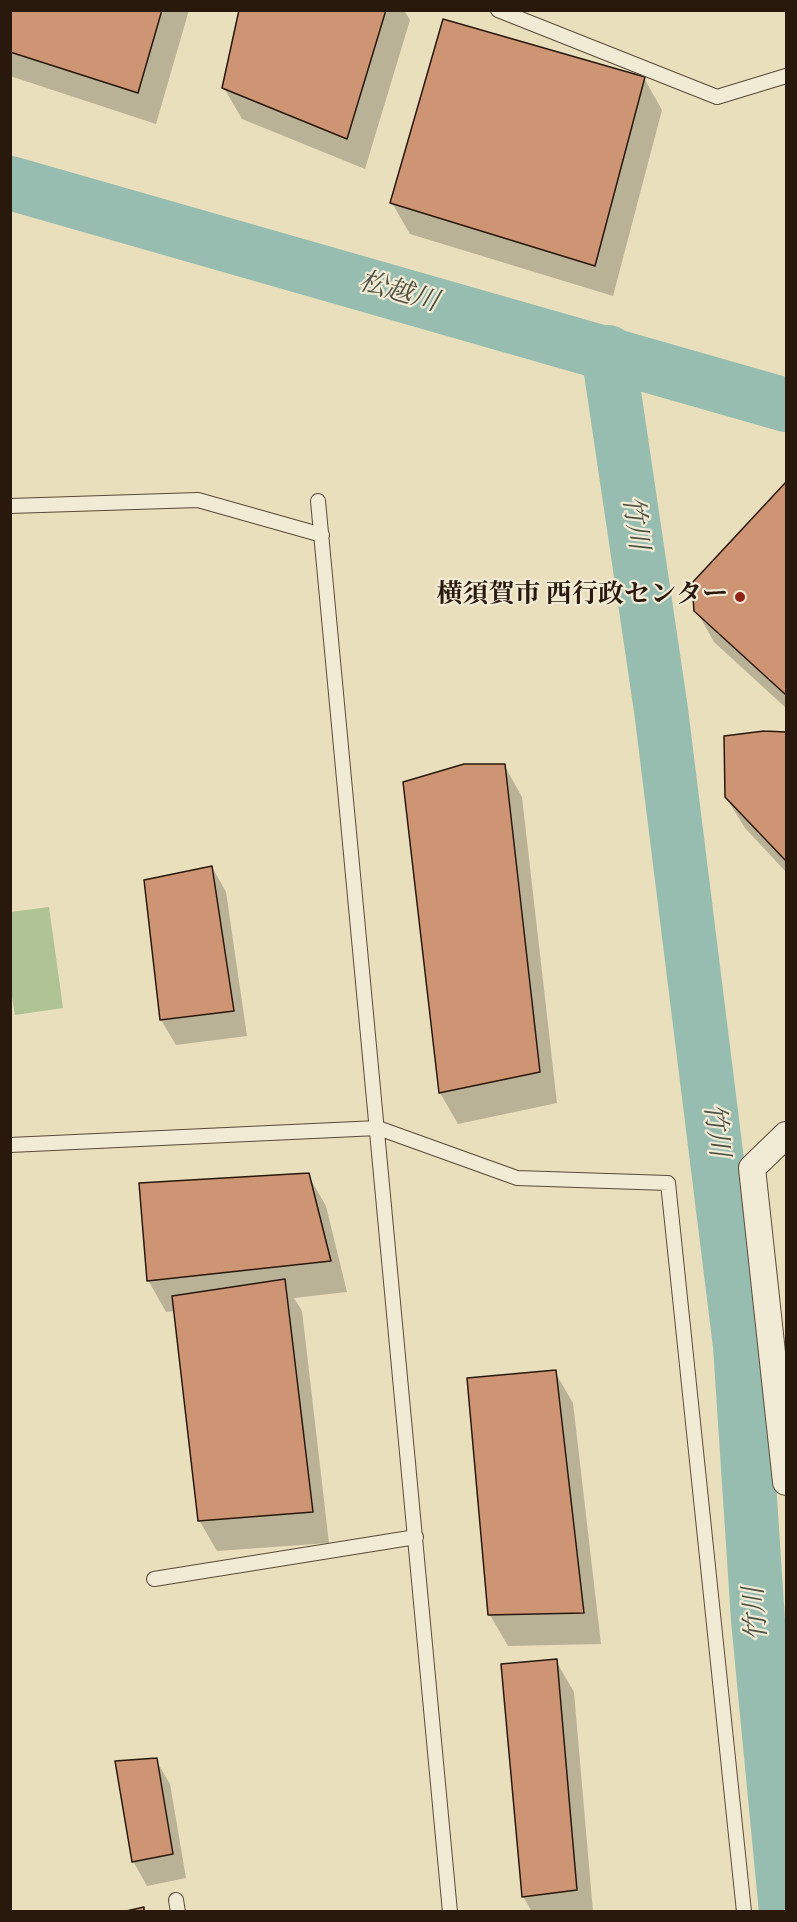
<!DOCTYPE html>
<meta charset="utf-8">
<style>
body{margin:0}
#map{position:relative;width:797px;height:1922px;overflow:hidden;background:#e9dfbd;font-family:"IM FELL DW Pica",serif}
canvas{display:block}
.frame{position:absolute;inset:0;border:12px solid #29180c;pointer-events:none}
</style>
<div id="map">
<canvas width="797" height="1922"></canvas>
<div class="frame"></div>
</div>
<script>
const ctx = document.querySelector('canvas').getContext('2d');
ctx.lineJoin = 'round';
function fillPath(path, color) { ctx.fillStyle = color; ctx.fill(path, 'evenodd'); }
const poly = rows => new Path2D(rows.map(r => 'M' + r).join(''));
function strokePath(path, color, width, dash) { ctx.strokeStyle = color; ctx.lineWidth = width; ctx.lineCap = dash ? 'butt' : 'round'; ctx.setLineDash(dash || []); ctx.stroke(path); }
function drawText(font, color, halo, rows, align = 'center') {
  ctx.font = font + ' "IM FELL DW Pica","Noto Serif JP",serif'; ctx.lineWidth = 4.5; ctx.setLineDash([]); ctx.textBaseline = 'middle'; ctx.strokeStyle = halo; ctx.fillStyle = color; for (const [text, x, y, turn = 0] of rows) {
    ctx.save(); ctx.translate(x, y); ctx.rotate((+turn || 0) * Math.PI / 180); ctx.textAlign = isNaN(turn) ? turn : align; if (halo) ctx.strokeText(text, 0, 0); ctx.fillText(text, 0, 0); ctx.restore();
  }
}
fillPath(poly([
 [49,907,63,1008,15,1015,10,985,11,912]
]), '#b0c395');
fillPath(poly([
 [10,10,189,10,156,124,10,76],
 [240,10,404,10,410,20,365,169,242,119,224,88],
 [644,78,662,110,613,296,410,234,392,203],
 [786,484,786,708,714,642,696,610,693,584],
 [764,732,786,734,786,872,745,828,726,797],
 [504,765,522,797,557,1103,458,1124,440,1093,405,783],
 [212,867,226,892,247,1036,176,1045,161,1020,145,881],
 [308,1175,326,1206,347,1292,294,1298,302,1311,329,1543,217,1551,199,1520,175,1311,166,1312,148,1280],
 [555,1372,573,1403,601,1644,508,1646,490,1615],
 [556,1661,574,1692,593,1912,532,1912,523,1896],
 [156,1760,170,1784,186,1878,147,1886,133,1861]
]), '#0003');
strokePath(poly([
 [10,183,786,405],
 [608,352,661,710,740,1346,758,1620,786,1912]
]), '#97bdb0', 54);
const building = poly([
 [10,10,162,10,138,93,10,52,10,10],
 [239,10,386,10,347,139,222,88,239,10],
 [443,19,645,77,595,266,390,203,443,19],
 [786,482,786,695,694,611,692,583,786,482],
 [764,731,786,732,786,861,725,797,724,736,764,731],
 [464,764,505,764,540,1072,439,1093,403,782,464,764],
 [212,866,234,1011,160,1020,144,880,212,866],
 [309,1173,331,1261,147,1281,139,1183,309,1173],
 [285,1279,313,1512,198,1521,172,1296,285,1279],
 [556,1370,584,1613,488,1615,467,1378,556,1370],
 [557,1659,577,1890,522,1897,501,1664,557,1659],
 [157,1758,173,1854,132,1862,115,1761,157,1758],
 [144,1907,144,1912,122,1912,144,1907]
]);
fillPath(building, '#cd9574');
strokePath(building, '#29180c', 1.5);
const service = poly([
 [498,10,717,97,786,76],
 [318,501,450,1912],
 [10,506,198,500,322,535],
 [10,1145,378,1128,517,1178,668,1183,744,1912],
 [154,1579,416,1537],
 [176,1900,178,1912]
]);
const minor = poly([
 [786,1135,752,1168,786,1482]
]);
strokePath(service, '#594a38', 16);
strokePath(minor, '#594a38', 28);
strokePath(service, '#f1ead4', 14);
strokePath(minor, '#f1ead4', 26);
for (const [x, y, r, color] of [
 [740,597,6,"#8f2418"]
]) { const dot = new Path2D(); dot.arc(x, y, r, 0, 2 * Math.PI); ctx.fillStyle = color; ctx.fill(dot); strokePath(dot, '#f1ead4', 2); }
drawText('bold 26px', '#29180c', '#f1ead4', [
 ["横須賀市 西行政センター",728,597]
], 'right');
drawText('italic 27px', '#505245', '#f1ead4', [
 ["松越川",398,294,16],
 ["竹川",633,523,82],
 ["竹川",714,1130,83],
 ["竹川",758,1614,-94]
]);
</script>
